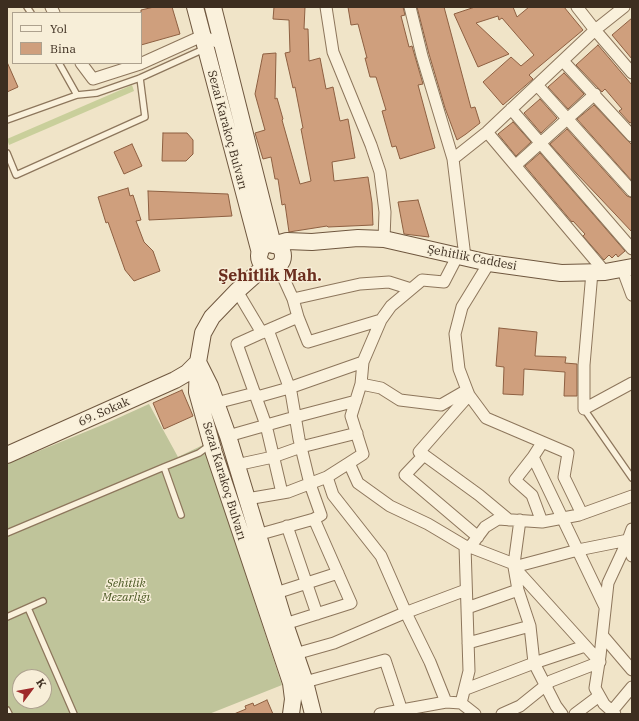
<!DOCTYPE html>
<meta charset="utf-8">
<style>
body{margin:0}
#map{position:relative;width:639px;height:721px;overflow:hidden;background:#f0e4c8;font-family:"IBM Plex Serif",serif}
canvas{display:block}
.frame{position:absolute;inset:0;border:8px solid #3d2e20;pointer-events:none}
.legend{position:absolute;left:12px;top:12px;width:130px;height:52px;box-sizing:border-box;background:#f7eed8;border:1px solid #ada18e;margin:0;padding:5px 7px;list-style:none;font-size:12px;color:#3d2e20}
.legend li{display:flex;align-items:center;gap:8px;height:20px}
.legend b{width:20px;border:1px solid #ada18e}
.north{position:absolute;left:12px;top:669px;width:40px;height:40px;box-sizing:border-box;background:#f7eed8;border:1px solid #ada18e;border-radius:50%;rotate:58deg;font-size:11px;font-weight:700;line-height:16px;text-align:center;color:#3d2e20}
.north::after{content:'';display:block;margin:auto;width:14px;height:18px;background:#9e2a2b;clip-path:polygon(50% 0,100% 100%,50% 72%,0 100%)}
</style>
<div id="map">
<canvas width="639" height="721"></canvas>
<div class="frame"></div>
<ul class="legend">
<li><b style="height:5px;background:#faf1dc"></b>Yol</li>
<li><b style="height:11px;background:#cf9f7d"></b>Bina</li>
</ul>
<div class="north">K</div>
</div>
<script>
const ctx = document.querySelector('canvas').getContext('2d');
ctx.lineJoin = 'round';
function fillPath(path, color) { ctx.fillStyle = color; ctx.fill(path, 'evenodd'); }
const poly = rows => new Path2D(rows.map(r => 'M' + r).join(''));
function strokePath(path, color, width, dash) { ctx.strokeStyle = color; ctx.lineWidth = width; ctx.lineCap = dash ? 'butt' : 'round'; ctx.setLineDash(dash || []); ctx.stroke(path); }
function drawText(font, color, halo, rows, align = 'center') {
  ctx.font = font + ' "IBM Plex Serif",serif'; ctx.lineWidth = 3; ctx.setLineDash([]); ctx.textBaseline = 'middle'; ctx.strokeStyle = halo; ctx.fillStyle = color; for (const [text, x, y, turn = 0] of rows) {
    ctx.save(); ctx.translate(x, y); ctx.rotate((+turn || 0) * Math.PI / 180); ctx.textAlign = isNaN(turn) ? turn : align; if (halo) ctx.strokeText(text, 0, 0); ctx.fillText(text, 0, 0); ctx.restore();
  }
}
fillPath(poly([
 [132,85,134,91,9,145,7,139]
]), '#c9cf9b');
fillPath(poly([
 [149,404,178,457,203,445,282,685,209,714,7,714,7,464,107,423],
 [20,677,44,677,44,701,20,701]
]), '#bfc49a');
const building = poly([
 [154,7,172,7,180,34,141,45,141,10,154,7],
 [274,7,305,7,304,29,308,29,309,61,320,58,326,89,333,87,340,121,348,119,355,158,332,162,334,181,368,177,372,203,373,225,328,227,327,226,289,232,285,204,282,205,278,179,275,179,271,157,263,159,255,133,265,130,255,94,263,54,276,53,275,99,277,98,283,119,282,120,300,184,311,181,301,129,303,128,295,87,293,88,285,53,290,52,289,20,273,19,274,7],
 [348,7,403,7,405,15,401,16,409,47,412,46,423,84,418,85,435,148,400,159,396,146,392,147,382,111,386,110,376,77,370,77,365,58,367,58,358,24,351,25,348,7],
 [417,7,444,7,471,108,475,107,480,123,466,134,457,140,445,108,429,54,417,7],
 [475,7,513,7,517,17,529,7,564,7,583,30,529,75,533,79,503,105,483,82,511,57,521,66,534,55,502,18,499,20,498,16,476,23,509,54,478,67,454,14,475,7],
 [632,18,632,59,612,35,632,18],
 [598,45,632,85,632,122,630,123,619,111,622,109,605,89,602,92,576,65,598,45],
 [7,62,18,87,7,92,7,62],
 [564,73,584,94,568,109,548,87,564,73],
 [540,99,557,118,541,133,524,113,540,99],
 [594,105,632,145,632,181,577,119,594,105],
 [513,122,531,142,516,156,498,134,513,122],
 [567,129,627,196,632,198,632,232,599,197,577,174,550,144,567,129],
 [163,133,187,133,193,140,193,154,186,161,162,161,163,133],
 [132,144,142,166,124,174,114,152,132,144],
 [540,153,625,251,618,257,616,254,612,258,609,255,604,260,583,236,585,234,573,221,572,222,525,166,540,153],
 [128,188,130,196,133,195,141,220,136,221,144,242,153,251,160,271,134,281,125,270,108,222,106,223,98,197,128,188],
 [148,191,228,194,232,216,149,220,148,191],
 [418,200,429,237,404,234,398,202,418,200],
 [499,328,537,332,535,356,566,357,565,363,577,364,577,396,564,396,565,372,524,369,523,395,503,394,504,367,496,366,499,328],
 [182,390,193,416,164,429,153,403,182,390],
 [267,700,273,714,234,714,246,709,245,706,253,703,254,706,267,700]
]);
fillPath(building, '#cf9f7d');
strokePath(building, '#8d5f41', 1);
const lane = poly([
 [27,7,31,13],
 [59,63,77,95],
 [7,120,77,95,97,93,140,78,204,49],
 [7,153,16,175,145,117,140,78],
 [584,409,632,478],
 [164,467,181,515],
 [7,533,164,467,199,453,210,445],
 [28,608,74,714],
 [7,617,43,601],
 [7,710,9,714]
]);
const street = poly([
 [51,7,54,13],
 [326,7,333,52,371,145,380,172,385,212,384,239],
 [410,7,422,56,453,159,487,132,595,30,624,7],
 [577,7,595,30,632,73],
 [563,61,632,136],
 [81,63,93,79,140,64,202,36,222,44],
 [537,85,632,191],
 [511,109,632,249],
 [487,132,605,272],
 [453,159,465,257],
 [516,165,595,94],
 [458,255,444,282,422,280,391,306,381,320,363,362,361,384,351,416,363,454,349,463,358,483,390,506,428,524,465,546,470,547,485,527,498,519,542,522,579,515,632,496],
 [489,263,462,307,455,334,459,369,467,390,469,395,486,418,568,453,564,477,582,514],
 [622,268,632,295],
 [592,272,584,365,584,409,632,383],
 [237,291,262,333],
 [293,299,360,284,389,282,411,289],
 [298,317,308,342,381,320],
 [268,330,298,317,293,299,278,266],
 [361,384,381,388,400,400,441,405,467,390],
 [469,395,419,452,424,455,405,475,478,537],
 [257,397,289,388,363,362],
 [216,403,255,393],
 [228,436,295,417,356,401],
 [542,443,533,457,605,607],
 [424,455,479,495,509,520],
 [533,457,515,480,532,495,542,522],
 [349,463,327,477,333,495,381,556,406,613,430,662,446,702],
 [236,465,273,457,301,447,357,433],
 [282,493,266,425,237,344,268,330,291,392,299,439,310,484,321,515,314,519],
 [247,499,288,492,327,477],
 [287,526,317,614],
 [257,535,314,519,351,603,285,624],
 [470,547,514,564,514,567,600,662,551,681,520,706,502,714],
 [514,564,520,520],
 [276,593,338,573],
 [467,608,518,590],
 [603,636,632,670],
 [468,643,530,626],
 [295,654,334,643,402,614,466,590],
 [305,682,385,660,402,711],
 [466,689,534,663,585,646],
 [461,703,469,671,465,546],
 [612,711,632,687],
 [380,714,446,702,461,703,475,714],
 [562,714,556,706,534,663,530,626,518,590,514,567,578,550,628,540,632,556],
 [575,714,599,696],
 [615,714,604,704,595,688,600,656,608,583,628,540,632,529]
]);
const secondary = poly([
 [195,7,260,253],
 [213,7,273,245,287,241,312,242,358,238,384,239,489,263,561,273,605,272,632,267],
 '259 256a12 12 0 1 1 24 0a12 12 0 1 1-24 0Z',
 [265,266,237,291,212,317,203,333,198,362,197,392,214,453,291,683,293,699,291,714],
 [7,455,175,380,187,373,198,362,210,386,228,436,285,624,305,682,313,714]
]);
strokePath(lane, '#8d765c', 8);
strokePath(street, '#8d765c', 13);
strokePath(secondary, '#6f573f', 18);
strokePath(lane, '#faf1dc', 5.5);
strokePath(street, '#faf1dc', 11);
strokePath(secondary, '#faf1dc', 16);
drawText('12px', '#3d2e20', '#f7eed8', [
 ["Sezai Karakoç Bulvarı",227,130,75],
 ["Şehitlik Caddesi",472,258,11],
 ["69. Sokak",104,412,-24],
 ["Sezai Karakoç Bulvarı",224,481,73]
]);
drawText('italic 12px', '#4d5a26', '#f7eed8', [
 ["Şehitlik",126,584],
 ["Mezarlığı",126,598]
]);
drawText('bold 16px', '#6b2e1e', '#f7eed8', [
 ["Şehitlik Mah.",270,276]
]);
</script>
